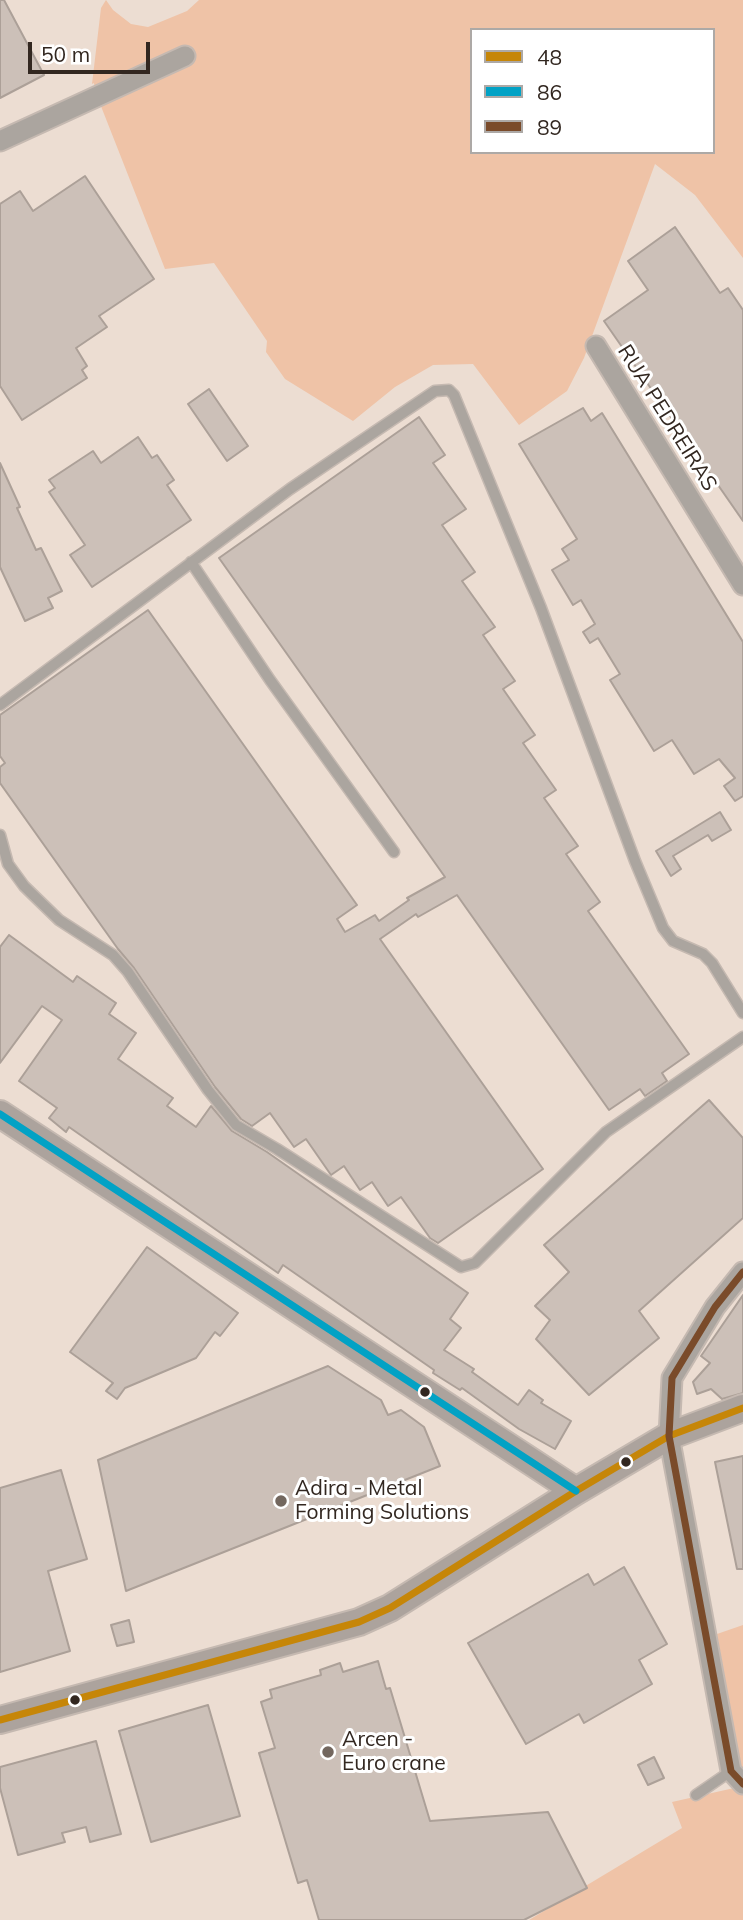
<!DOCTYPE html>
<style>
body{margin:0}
#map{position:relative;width:743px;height:1920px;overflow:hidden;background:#ecddd2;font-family:Mulish,sans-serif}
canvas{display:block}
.legend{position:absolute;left:470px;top:28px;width:245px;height:126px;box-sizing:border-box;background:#fff;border:2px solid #ada9a6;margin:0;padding:9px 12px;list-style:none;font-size:21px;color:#322720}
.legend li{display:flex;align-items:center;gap:14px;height:35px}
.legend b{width:35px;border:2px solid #ada9a6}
.scale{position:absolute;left:28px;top:42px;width:122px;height:32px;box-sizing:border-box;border:4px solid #322720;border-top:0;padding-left:9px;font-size:21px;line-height:24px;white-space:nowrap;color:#322720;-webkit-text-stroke:5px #fff;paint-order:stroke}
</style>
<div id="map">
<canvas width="743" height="1920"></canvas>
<ul class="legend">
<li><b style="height:9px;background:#c68608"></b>48</li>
<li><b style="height:9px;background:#02a2c5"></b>86</li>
<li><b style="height:9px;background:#7a4b2a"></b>89</li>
</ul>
<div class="scale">50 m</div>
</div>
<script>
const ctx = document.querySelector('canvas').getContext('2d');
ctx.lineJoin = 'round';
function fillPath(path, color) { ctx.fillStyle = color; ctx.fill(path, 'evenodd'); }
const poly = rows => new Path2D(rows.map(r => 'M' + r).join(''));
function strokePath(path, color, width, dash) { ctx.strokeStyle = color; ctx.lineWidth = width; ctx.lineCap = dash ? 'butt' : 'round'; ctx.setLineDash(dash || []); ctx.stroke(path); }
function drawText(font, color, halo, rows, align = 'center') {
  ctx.font = font + ' Mulish,sans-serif'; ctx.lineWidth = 6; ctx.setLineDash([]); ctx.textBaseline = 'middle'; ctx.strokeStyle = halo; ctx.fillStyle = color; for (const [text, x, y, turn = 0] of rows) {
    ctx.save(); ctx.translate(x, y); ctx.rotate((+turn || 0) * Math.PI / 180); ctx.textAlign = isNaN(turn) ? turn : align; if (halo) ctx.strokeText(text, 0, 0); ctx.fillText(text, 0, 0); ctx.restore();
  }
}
fillPath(poly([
 [106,0,113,10,131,24,148,27,187,11,199,0,743,0,743,258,695,195,655,164,584,358,567,391,519,425,473,364,433,365,395,387,353,421,285,379,266,352,267,341,214,263,165,269,95,91,94,83,92,84,101,8],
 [472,30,713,30,713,152,472,152],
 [743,1625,743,1782,717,1634],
 [743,1786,743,1920,529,1920,682,1828,672,1802]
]), '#efc3a7');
const building = poly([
 [0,0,4,0,44,75,0,98,0,0],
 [85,176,154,279,99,316,107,327,76,348,87,366,82,370,87,378,22,420,0,386,0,204,20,191,33,211,85,176],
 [675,227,720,293,728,288,743,310,743,521,604,321,648,290,628,261,675,227],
 [209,389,248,446,227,461,188,404,209,389],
 [583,408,591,421,602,413,743,642,743,796,735,801,724,786,735,778,719,759,694,774,672,740,654,751,610,680,620,674,598,638,590,643,583,632,595,624,581,600,573,605,552,570,569,560,562,549,577,539,519,444,583,408],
 [419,417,445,455,433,463,466,509,442,525,475,572,462,581,495,627,483,635,515,681,503,689,535,735,523,743,556,790,544,798,578,846,566,854,600,902,588,911,689,1054,662,1073,667,1081,645,1096,640,1089,609,1110,457,895,418,917,416,914,380,939,543,1169,438,1243,430,1238,401,1197,388,1206,372,1182,360,1190,344,1166,331,1175,306,1139,294,1147,270,1113,252,1126,241,1119,215,1087,134,968,118,949,0,783,0,767,5,763,0,756,0,715,148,610,357,905,337,919,345,932,375,915,379,921,409,900,407,898,445,877,219,558,419,417],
 [138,437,152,458,157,455,174,480,167,485,191,520,92,587,70,555,85,545,49,492,55,488,49,480,93,451,101,463,138,437],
 [0,463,20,507,17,508,36,550,41,548,62,591,48,598,53,608,25,621,0,567,0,463],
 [720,812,731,830,712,841,708,835,673,856,681,869,671,876,656,851,720,812],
 [9,935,73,982,77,976,116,1003,109,1014,136,1033,118,1059,173,1098,167,1106,196,1127,211,1106,232,1131,267,1152,468,1293,450,1319,461,1328,444,1350,474,1369,472,1372,518,1405,529,1390,543,1400,541,1403,571,1421,555,1449,519,1429,462,1388,460,1390,433,1373,434,1370,283,1265,278,1273,69,1127,66,1132,49,1118,57,1108,19,1081,62,1020,42,1006,0,1063,0,947,9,935],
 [709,1100,743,1138,743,1218,639,1311,659,1338,589,1395,536,1339,550,1320,535,1306,569,1272,544,1245,709,1100],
 [147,1247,238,1313,220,1336,215,1332,196,1358,125,1388,117,1399,106,1391,113,1383,70,1352,147,1247],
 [743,1295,743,1393,722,1399,711,1389,697,1394,693,1382,710,1363,701,1356,743,1295],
 [328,1366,381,1400,388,1415,401,1410,424,1427,440,1466,126,1591,98,1460,328,1366],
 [743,1456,743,1569,737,1569,715,1462,743,1456],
 [61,1470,87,1559,48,1571,70,1651,0,1672,0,1488,61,1470],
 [624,1567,667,1644,639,1660,652,1684,584,1723,579,1714,526,1744,468,1643,588,1574,594,1585,624,1567],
 [129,1620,134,1642,117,1646,111,1625,129,1620],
 [378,1661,386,1689,390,1688,430,1821,548,1812,587,1888,524,1920,319,1920,307,1880,298,1883,259,1753,275,1748,261,1702,272,1698,270,1690,321,1675,320,1670,340,1663,343,1672,378,1661],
 [208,1705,240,1816,151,1842,119,1731,208,1705],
 [96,1741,121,1834,90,1842,86,1827,62,1833,65,1842,18,1855,0,1788,0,1767,96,1741],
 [654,1757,664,1778,648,1785,638,1765,654,1757]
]);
fillPath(building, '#ccc0b8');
strokePath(building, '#aca098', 2);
const lane = poly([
 [191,562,270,680,394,852],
 [0,705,290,489,435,391,449,390,454,395,541,608,635,861,663,928,673,941,703,954,712,963,743,1013],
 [0,835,8,864,24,886,59,920,113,955,128,972,208,1090,236,1125,277,1149,461,1267,475,1263,606,1132,743,1037],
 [696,1795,731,1771]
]);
const street = poly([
 [0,141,185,56],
 [596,346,743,585],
 [743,1272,715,1307,672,1378,669,1436,731,1771,743,1784]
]);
const secondary = poly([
 [0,1114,576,1491],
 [0,1720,359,1622,390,1608,576,1491,669,1436,743,1408]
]);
strokePath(lane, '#c5b9b1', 13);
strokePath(street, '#c5b9b1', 23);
strokePath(secondary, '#c5b9b1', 30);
strokePath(lane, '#aba59f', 10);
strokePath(street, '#aba59f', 19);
strokePath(secondary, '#aca39d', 26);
strokePath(poly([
 [0,1720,359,1622,390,1608,576,1491,669,1436,743,1408]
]), '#c68608', 7);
strokePath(poly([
 [0,1114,576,1491]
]), '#02a2c5', 7);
strokePath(poly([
 [743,1272,715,1307,672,1378,669,1436,731,1771,743,1784]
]), '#7a4b2a', 7);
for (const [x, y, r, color] of [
 [425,1392,6,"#322720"],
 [626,1462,6,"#322720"],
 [281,1501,7,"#73675e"],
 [75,1700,6,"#322720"],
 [328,1752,7,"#73675e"]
]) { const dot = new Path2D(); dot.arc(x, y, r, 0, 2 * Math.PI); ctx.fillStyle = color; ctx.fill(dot); strokePath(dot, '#fff', 2.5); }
drawText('21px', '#322720', '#fff', [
 ["RUA PEDREIRAS",667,418,58]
]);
drawText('21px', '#322720', '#fff', [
 ["Adira - Metal",295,1489],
 ["Forming Solutions",295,1513],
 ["Arcen -",342,1740],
 ["Euro crane",342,1764]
], 'left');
</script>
